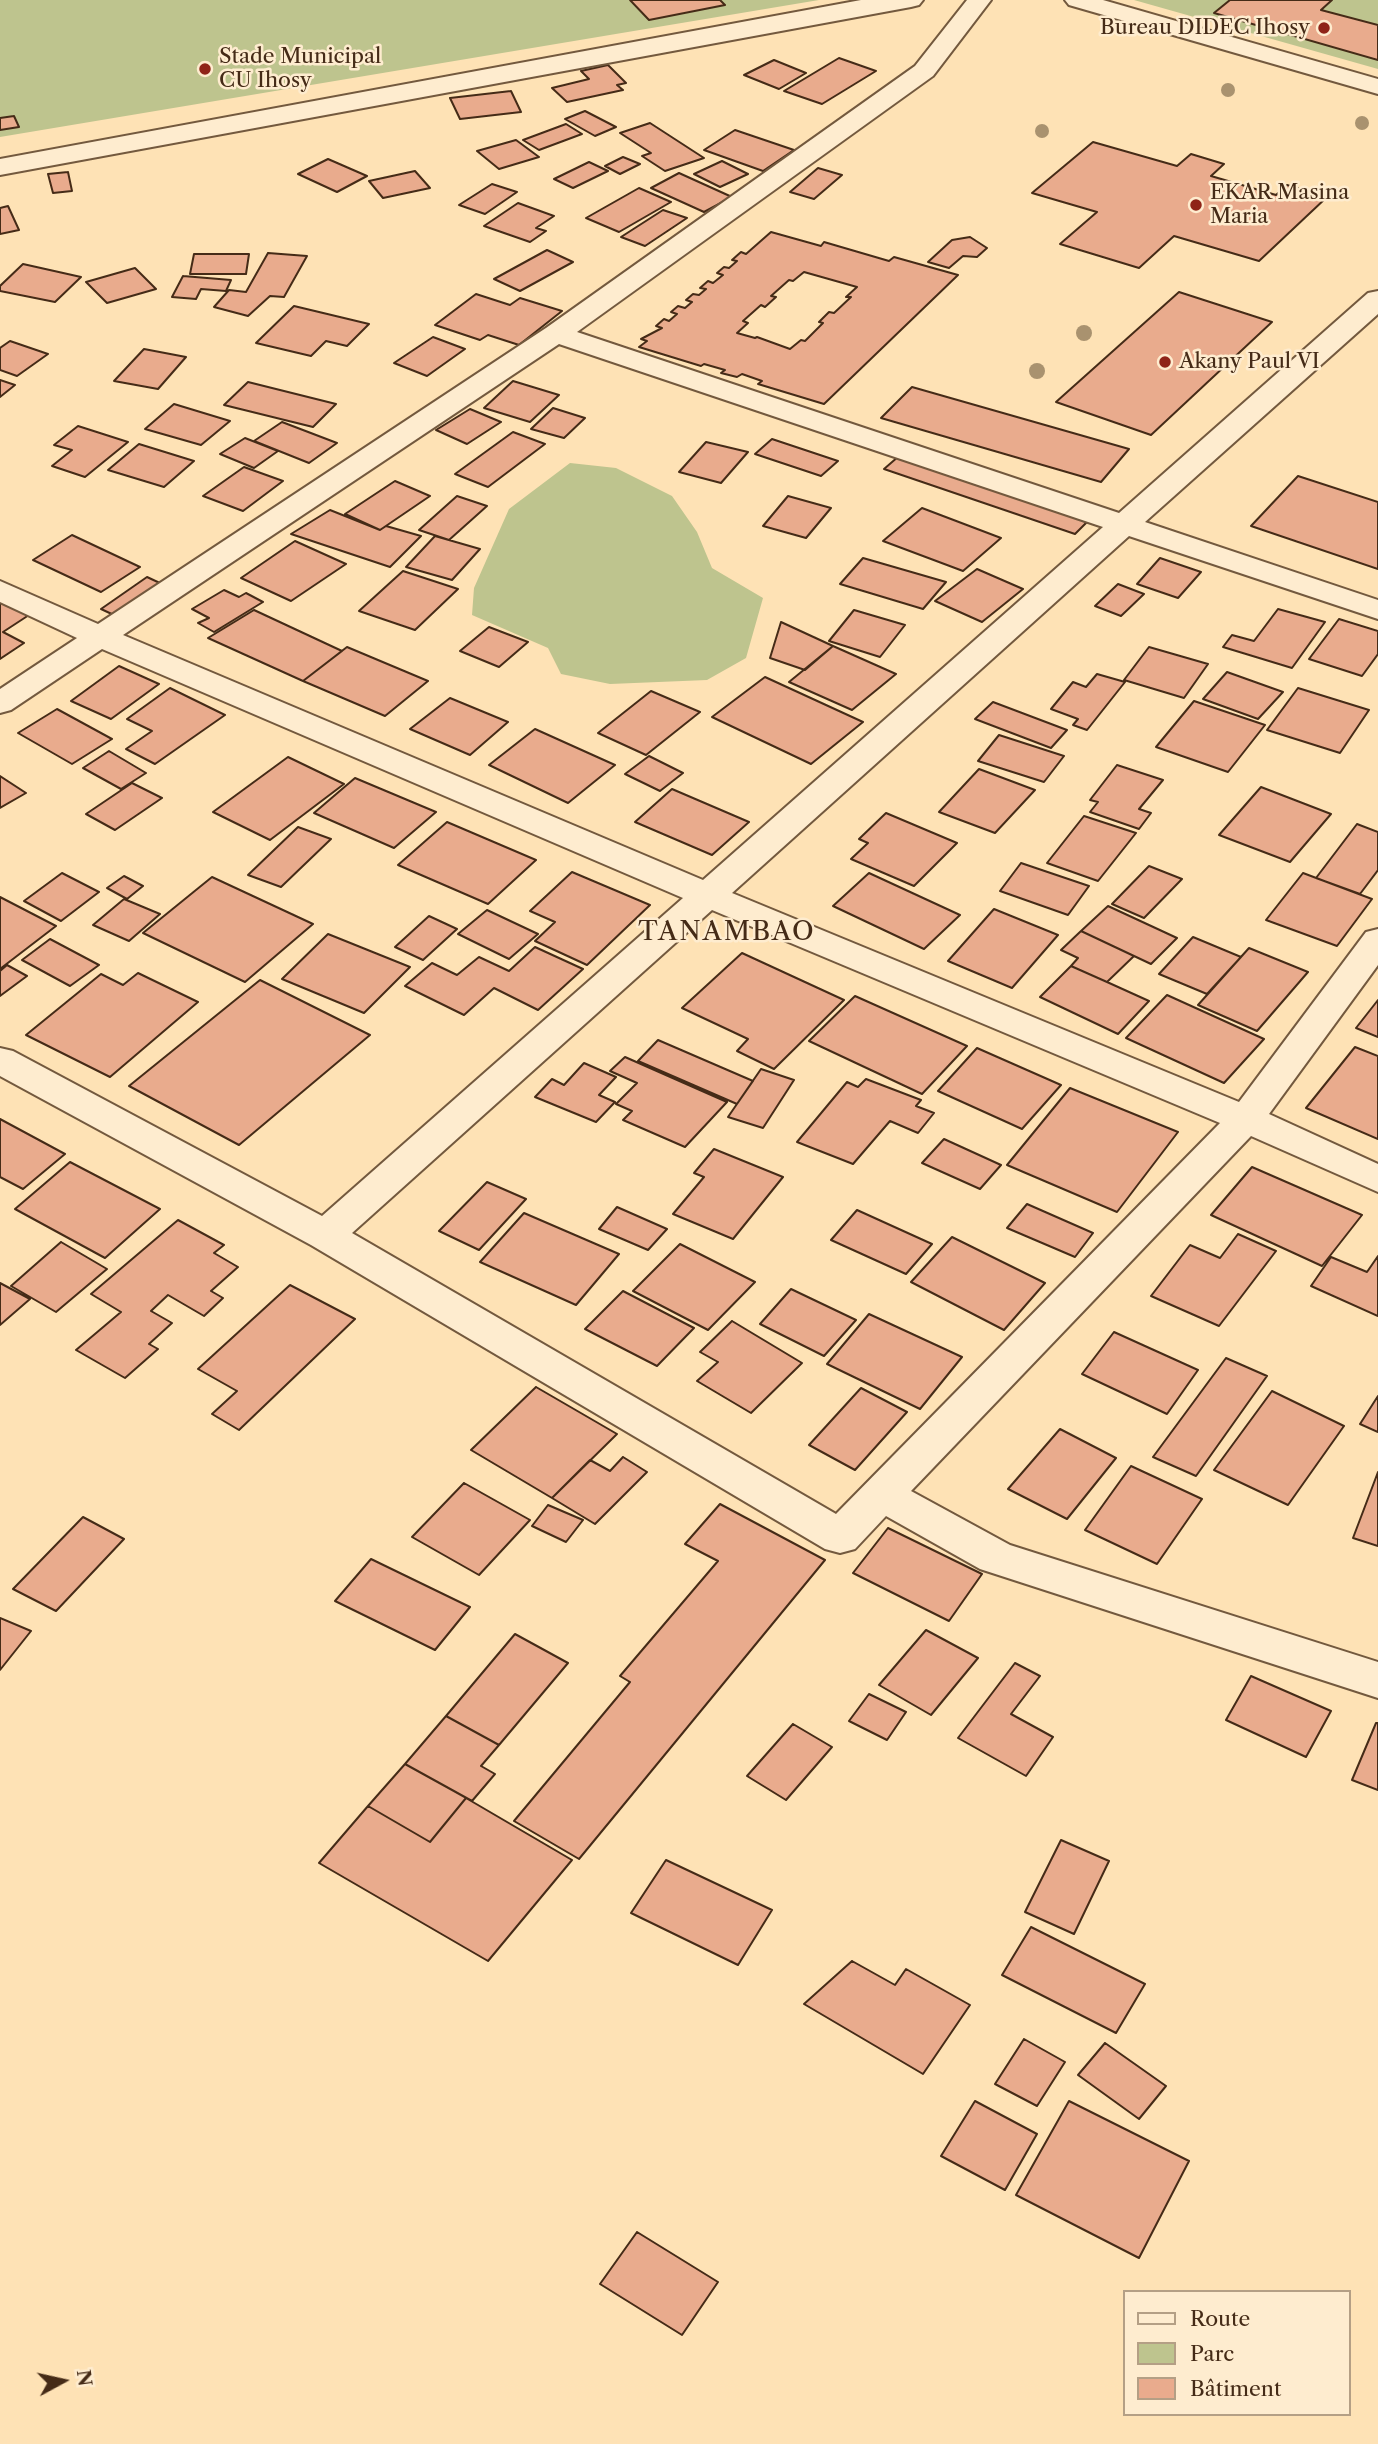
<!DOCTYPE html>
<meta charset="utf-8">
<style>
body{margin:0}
#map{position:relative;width:1378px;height:2444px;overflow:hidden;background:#fee2b5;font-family:"Libre Caslon Text",serif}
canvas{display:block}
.legend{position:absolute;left:1123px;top:2290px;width:228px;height:126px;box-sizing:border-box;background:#feeccf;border:2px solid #b49f85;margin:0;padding:9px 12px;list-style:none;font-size:21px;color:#452b17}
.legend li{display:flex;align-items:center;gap:14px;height:35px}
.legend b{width:35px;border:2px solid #b49f85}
.north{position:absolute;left:28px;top:2346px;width:70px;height:70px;-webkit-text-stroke:5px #feeccf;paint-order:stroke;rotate:82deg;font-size:19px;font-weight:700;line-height:28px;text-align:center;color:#452b17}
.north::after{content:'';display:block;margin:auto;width:24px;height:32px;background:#452b17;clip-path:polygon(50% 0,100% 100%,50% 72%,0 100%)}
</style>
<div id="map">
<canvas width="1378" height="2444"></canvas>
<ul class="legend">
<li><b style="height:9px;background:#feeccf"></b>Route</li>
<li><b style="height:19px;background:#bec48e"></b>Parc</li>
<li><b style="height:19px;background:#e9ab8d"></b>Bâtiment</li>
</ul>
<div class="north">N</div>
</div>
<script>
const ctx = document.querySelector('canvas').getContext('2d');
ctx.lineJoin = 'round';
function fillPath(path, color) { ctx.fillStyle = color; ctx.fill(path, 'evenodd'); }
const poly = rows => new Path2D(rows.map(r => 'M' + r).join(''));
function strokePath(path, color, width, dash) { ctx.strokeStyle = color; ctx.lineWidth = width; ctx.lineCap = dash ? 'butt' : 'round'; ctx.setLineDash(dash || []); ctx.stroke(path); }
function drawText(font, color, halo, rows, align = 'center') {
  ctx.font = font + ' "Libre Caslon Text",serif'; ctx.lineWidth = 5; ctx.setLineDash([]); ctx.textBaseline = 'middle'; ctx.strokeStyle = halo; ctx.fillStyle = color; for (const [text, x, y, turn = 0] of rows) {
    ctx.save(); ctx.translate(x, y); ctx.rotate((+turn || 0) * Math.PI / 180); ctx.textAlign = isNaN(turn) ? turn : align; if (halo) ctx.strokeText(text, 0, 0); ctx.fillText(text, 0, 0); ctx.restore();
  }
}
fillPath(poly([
 [0,0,819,0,0,137],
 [1134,0,1378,0,1378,69],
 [570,463,616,468,672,496,697,532,712,568,763,598,746,658,707,680,610,684,561,674,548,648,472,615,474,588,509,509]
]), '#bec48e');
const building = poly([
 [630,0,720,0,725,5,649,20,630,0],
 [1230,0,1332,0,1321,10,1378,25,1378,60,1214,13,1230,0],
 [839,58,876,71,822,104,784,91,839,58],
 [774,60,806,73,779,89,744,75,774,60],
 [608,65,626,83,617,85,623,90,567,102,552,88,589,79,581,71,608,65],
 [511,91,521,112,460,119,450,98,511,91],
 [585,111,616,127,595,136,565,119,585,111],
 [14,116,19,127,0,130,0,118,14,116],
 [650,123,704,158,665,171,642,156,651,153,620,133,650,123],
 [566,124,582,134,539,150,523,140,566,124],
 [735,130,794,150,763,171,704,150,735,130],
 [516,140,539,157,499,169,477,151,516,140],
 [1093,142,1177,166,1191,154,1224,164,1211,176,1276,195,1287,185,1327,197,1259,261,1174,236,1139,268,1060,244,1097,212,1032,193,1093,142],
 [623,157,640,164,620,174,605,166,623,157],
 [328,159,367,176,337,192,298,174,328,159],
 [722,161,748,174,720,187,694,174,722,161],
 [589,162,608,171,573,188,554,179,589,162],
 [818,168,842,175,814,199,790,192,818,168],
 [415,171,430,188,383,198,369,181,415,171],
 [68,172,72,191,53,193,48,174,68,172],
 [679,173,732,197,704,212,651,188,679,173],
 [492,184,517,192,485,214,459,205,492,184],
 [639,188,671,202,619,232,586,218,639,188],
 [518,203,554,216,536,228,546,231,530,242,484,226,518,203],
 [8,206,19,230,0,234,0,208,8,206],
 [663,210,687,218,645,246,621,237,663,210],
 [771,232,821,246,824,242,889,261,894,257,958,275,824,404,758,384,762,381,742,374,737,377,721,373,725,370,704,364,701,366,639,347,647,341,641,339,662,328,656,326,664,319,669,321,677,314,671,312,678,306,685,308,692,302,686,300,693,294,699,295,706,289,700,288,708,281,713,283,723,275,717,273,724,267,729,268,737,261,732,260,741,252,746,254,771,232],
 [804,272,857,287,846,297,851,297,834,313,829,312,819,322,823,323,805,341,801,340,790,349,757,337,755,338,737,333,748,323,743,321,761,305,765,307,776,297,771,296,789,280,793,281,804,272],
 [970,237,987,248,977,257,963,256,949,268,928,262,952,240,970,237],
 [547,250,573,262,520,291,494,279,547,250],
 [268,253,307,256,284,297,270,296,248,316,214,307,229,290,246,292,268,253],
 [194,254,249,254,246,274,190,274,194,254],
 [23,264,81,277,55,302,0,291,0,286,23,264],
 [135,268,156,289,107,303,86,282,135,268],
 [183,276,231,280,226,291,201,289,196,299,172,297,183,276],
 [1179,292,1272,322,1151,435,1056,402,1179,292],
 [476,294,510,305,520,298,562,311,519,345,488,335,480,340,435,325,476,294],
 [294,306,369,324,347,346,326,341,311,356,256,343,294,306],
 [433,337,465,349,427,376,394,363,433,337],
 [10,341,48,354,17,376,0,370,0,348,10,341],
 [144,349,186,357,158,389,114,381,144,349],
 [0,380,15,385,0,397,0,380],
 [513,381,559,395,530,422,484,408,513,381],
 [248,382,336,404,313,427,224,405,248,382],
 [912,387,1129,449,1101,482,881,418,912,387],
 [174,404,230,421,201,445,145,429,174,404],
 [553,408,585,418,564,438,531,429,553,408],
 [470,409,501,422,467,444,436,430,470,409],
 [282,422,337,443,309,463,254,441,282,422],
 [78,426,128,442,85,477,52,466,72,450,54,445,78,426],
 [513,432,545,444,488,487,455,474,513,432],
 [245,438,278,451,254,468,220,454,245,438],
 [772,439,838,461,821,476,755,454,772,439],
 [706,442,748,452,721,483,679,472,706,442],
 [139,444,194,461,164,487,108,470,139,444],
 [899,456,1089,520,1075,534,884,469,899,456],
 [244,467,283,481,243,511,203,496,244,467],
 [1298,476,1378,502,1378,569,1251,526,1298,476],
 [395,481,430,496,380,530,345,514,395,481],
 [457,496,487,506,449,540,419,530,457,496],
 [788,496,831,508,806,538,763,526,788,496],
 [922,508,1001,538,963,571,883,541,922,508],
 [330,510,380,530,386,526,421,536,390,567,291,534,330,510],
 [72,535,140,567,101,592,33,560,72,535],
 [435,536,480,549,452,580,406,567,435,536],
 [295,541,346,564,291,601,241,578,295,541],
 [863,558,946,582,923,609,840,584,863,558],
 [1160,558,1201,572,1178,598,1137,584,1160,558],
 [977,569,1023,589,982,622,935,601,977,569],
 [403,571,458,589,415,630,359,611,403,571],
 [147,577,162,584,116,616,101,609,147,577],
 [1118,584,1144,594,1121,616,1095,606,1118,584],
 [224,590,239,597,246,593,263,602,214,632,198,623,209,618,192,609,224,590],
 [0,601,29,615,3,632,24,643,0,659,0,601],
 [1278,609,1325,622,1292,668,1223,647,1232,635,1254,641,1278,609],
 [254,610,342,651,303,681,208,638,254,610],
 [854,610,905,625,880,657,829,641,854,610],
 [1339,619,1378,631,1378,654,1362,676,1309,659,1339,619],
 [781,622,833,646,805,670,770,658,781,622],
 [489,627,528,642,499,667,460,651,489,627],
 [833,646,896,674,852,710,789,682,833,646],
 [347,647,428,681,385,716,303,681,347,647],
 [1149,647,1208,664,1184,698,1124,680,1149,647],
 [119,666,159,684,111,719,71,701,119,666],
 [1227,672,1283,692,1258,719,1203,699,1227,672],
 [1097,674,1125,682,1087,730,1073,725,1078,719,1051,709,1073,682,1086,687,1097,674],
 [765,677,863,722,811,764,712,717,765,677],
 [170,688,225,715,155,764,126,749,152,731,127,719,170,688],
 [1298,688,1369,710,1340,753,1267,730,1298,688],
 [651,691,700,712,646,755,598,733,651,691],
 [450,698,508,722,470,755,410,729,450,698],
 [1194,701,1265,725,1228,772,1156,747,1194,701],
 [993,702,1067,730,1051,748,975,719,993,702],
 [57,709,112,739,72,764,18,733,57,709],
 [535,729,615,765,568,803,489,765,535,729],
 [999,735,1064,756,1044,782,978,761,999,735],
 [109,751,146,773,121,789,83,768,109,751],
 [649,756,683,773,660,791,625,774,649,756],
 [288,757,344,784,270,840,213,812,288,757],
 [1117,765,1163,780,1139,809,1151,813,1139,829,1090,812,1098,802,1090,800,1117,765],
 [979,769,1035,790,995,833,939,812,979,769],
 [0,776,26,793,0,808,0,776],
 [355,778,436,812,394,848,314,813,355,778],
 [132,783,162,798,115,830,86,814,132,783],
 [1261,787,1331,814,1290,862,1219,835,1261,787],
 [672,789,749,822,712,855,635,822,672,789],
 [886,813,957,843,914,886,851,859,868,843,859,839,886,813],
 [1084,816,1136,833,1098,881,1047,863,1084,816],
 [447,822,536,860,488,904,398,865,447,822],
 [1357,824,1378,832,1378,870,1360,894,1316,878,1357,824],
 [298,827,331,839,281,887,248,875,298,827],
 [1021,863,1089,886,1068,915,1000,891,1021,863],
 [1149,866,1182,879,1144,918,1112,904,1149,866],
 [572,872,650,905,587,965,535,941,555,922,530,911,572,872],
 [62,873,99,892,61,921,24,901,62,873],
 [869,873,960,915,924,949,833,906,869,873],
 [1303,873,1372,899,1337,946,1266,920,1303,873],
 [124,876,143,886,127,899,107,888,124,876],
 [212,877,313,924,245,982,143,933,212,877],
 [0,897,56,926,0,969,0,897],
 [124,899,160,914,129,941,93,925,124,899],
 [1108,906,1177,938,1151,964,1081,931,1108,906],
 [994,909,1058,935,1012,988,948,961,994,909],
 [487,910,538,934,509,959,458,934,487,910],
 [429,916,457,929,423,960,395,947,429,916],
 [1081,931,1134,956,1107,982,1071,966,1078,958,1061,950,1081,931],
 [328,934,410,967,364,1013,282,979,328,934],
 [1193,937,1241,957,1207,994,1159,974,1193,937],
 [50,939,99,965,70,986,22,960,50,939],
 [535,947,583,969,538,1010,494,988,464,1015,405,986,432,963,457,975,479,957,509,971,535,947],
 [1249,948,1308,972,1257,1031,1198,1005,1249,948],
 [742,953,844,1000,774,1069,737,1051,748,1039,682,1008,742,953],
 [7,965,27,976,0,996,0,971,7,965],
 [1071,966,1107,982,1149,1001,1118,1034,1040,997,1071,966],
 [138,973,198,1002,110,1077,26,1035,101,974,123,985,138,973],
 [260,980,370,1035,239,1145,129,1086,260,980],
 [1167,995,1264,1039,1224,1083,1126,1038,1167,995],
 [855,996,967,1046,922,1094,809,1041,855,996],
 [1378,1000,1378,1037,1356,1028,1378,1000],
 [658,1040,753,1081,737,1104,638,1061,658,1040],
 [1355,1047,1378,1056,1378,1139,1306,1108,1355,1047],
 [977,1048,1061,1085,1022,1129,938,1091,977,1048],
 [625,1057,727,1102,685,1147,623,1120,632,1111,616,1104,637,1083,610,1071,625,1057],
 [584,1063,616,1077,599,1095,615,1102,596,1122,535,1097,552,1079,564,1085,584,1063],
 [761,1069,794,1080,763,1128,728,1117,761,1069],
 [866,1079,921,1100,916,1106,934,1113,918,1133,890,1121,853,1164,797,1142,847,1082,858,1087,866,1079],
 [1070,1088,1178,1132,1117,1212,1007,1165,1070,1088],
 [0,1119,65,1154,23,1189,0,1177,0,1119],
 [944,1139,1001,1165,980,1189,922,1163,944,1139],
 [714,1149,783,1177,733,1239,673,1214,704,1177,694,1173,714,1149],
 [70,1162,160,1209,105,1258,15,1209,70,1162],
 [1252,1167,1362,1215,1322,1266,1211,1215,1252,1167],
 [487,1182,526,1199,479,1250,439,1231,487,1182],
 [1027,1204,1093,1233,1075,1257,1007,1228,1027,1204],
 [617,1207,667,1229,648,1250,599,1229,617,1207],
 [857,1210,932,1244,906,1274,831,1240,857,1210],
 [524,1213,619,1254,576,1305,480,1262,524,1213],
 [178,1220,224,1245,214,1253,238,1267,211,1291,223,1298,204,1316,168,1295,151,1311,172,1323,149,1344,158,1349,125,1378,76,1350,121,1312,91,1294,178,1220],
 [1238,1234,1276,1251,1219,1326,1151,1296,1190,1245,1220,1258,1238,1234],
 [952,1237,1045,1283,1004,1330,911,1282,952,1237],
 [61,1242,107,1269,56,1312,11,1286,61,1242],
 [680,1244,755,1282,708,1330,633,1291,680,1244],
 [1378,1256,1378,1316,1311,1286,1331,1257,1367,1272,1378,1256],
 [0,1283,30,1299,0,1325,0,1283],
 [290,1285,355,1319,239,1430,212,1414,237,1391,198,1369,290,1285],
 [791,1289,856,1320,824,1356,760,1324,791,1289],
 [623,1291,694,1328,657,1366,585,1329,623,1291],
 [869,1314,962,1357,920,1409,827,1364,869,1314],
 [732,1321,802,1363,751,1413,697,1381,718,1362,700,1352,732,1321],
 [1114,1332,1198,1370,1167,1414,1082,1374,1114,1332],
 [1226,1358,1267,1376,1196,1476,1153,1457,1226,1358],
 [536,1387,617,1434,552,1498,471,1450,536,1387],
 [861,1388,907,1412,855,1470,809,1445,861,1388],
 [1272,1391,1344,1426,1288,1505,1214,1470,1272,1391],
 [1378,1396,1378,1432,1360,1424,1378,1396],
 [1060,1429,1116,1458,1067,1519,1008,1489,1060,1429],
 [623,1457,647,1472,595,1524,552,1498,590,1460,610,1471,623,1457],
 [1131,1466,1202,1499,1157,1564,1085,1530,1131,1466],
 [1378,1472,1378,1546,1353,1538,1378,1472],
 [464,1483,530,1520,479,1575,412,1537,464,1483],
 [720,1504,825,1560,579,1859,514,1821,630,1682,620,1676,718,1561,685,1544,720,1504],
 [548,1505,583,1520,566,1542,532,1526,548,1505],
 [83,1517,124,1539,56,1611,13,1589,83,1517],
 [888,1528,982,1574,949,1621,853,1573,888,1528],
 [371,1559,470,1607,435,1650,335,1601,371,1559],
 [0,1618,31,1631,0,1670,0,1618],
 [926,1630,978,1658,931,1715,879,1685,926,1630],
 [515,1634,568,1663,499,1745,446,1716,515,1634],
 [1015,1663,1040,1676,1011,1714,1053,1737,1026,1776,958,1738,1015,1663],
 [1251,1676,1331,1711,1306,1757,1226,1720,1251,1676],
 [869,1694,906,1712,887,1740,849,1721,869,1694],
 [446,1716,499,1745,481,1766,495,1774,472,1801,405,1764,446,1716],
 [1376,1723,1378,1723,1378,1790,1352,1780,1376,1723],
 [793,1724,832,1747,786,1800,747,1776,793,1724],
 [405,1764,466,1798,430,1842,368,1806,405,1764],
 [466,1798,572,1860,488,1961,319,1863,368,1806,430,1842,466,1798],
 [1061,1840,1109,1861,1074,1934,1025,1912,1061,1840],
 [666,1860,772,1910,738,1965,631,1913,666,1860],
 [1031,1927,1145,1984,1116,2033,1002,1975,1031,1927],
 [852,1961,895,1985,906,1969,970,2005,923,2074,804,2004,852,1961],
 [1024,2039,1065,2062,1037,2106,995,2084,1024,2039],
 [1105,2043,1166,2086,1139,2119,1078,2075,1105,2043],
 [975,2101,1037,2134,1005,2190,941,2156,975,2101],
 [1069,2101,1189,2161,1139,2258,1016,2195,1069,2101],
 [637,2232,718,2282,682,2335,600,2284,637,2232]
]);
fillPath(building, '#e9ab8d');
strokePath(building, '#452b17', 2);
const minor = poly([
 [861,0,923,0,919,5,911,7,0,175,0,159,861,0],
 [967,0,991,0,933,76,577,332,1119,513,1368,293,1378,291,1378,314,1145,522,1378,600,1378,619,1129,536,732,893,1239,1102,1366,932,1378,929,1378,965,1269,1114,1378,1164,1378,1192,1251,1136,911,1491,1010,1545,1378,1662,1378,1698,980,1569,886,1516,855,1549,840,1553,825,1549,311,1245,0,1076,0,1048,13,1051,322,1216,683,898,102,649,11,710,0,713,0,689,77,638,0,602,0,581,98,624,546,328,915,66,967,0],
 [559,344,1103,527,703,880,123,635,559,344],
 [712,910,1220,1123,836,1514,352,1233,712,910],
 [1065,0,1103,0,1378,79,1378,94,1069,5,1065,0]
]);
strokePath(minor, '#73593e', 4);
fillPath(minor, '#feeccf');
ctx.fillStyle = '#a9926f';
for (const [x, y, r] of [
 [1228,90,7],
 [1362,123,7],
 [1042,131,7],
 [1084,333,8],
 [1037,371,8]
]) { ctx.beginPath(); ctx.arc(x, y, r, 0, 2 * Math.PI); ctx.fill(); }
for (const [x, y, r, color] of [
 [1324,28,7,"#8f2418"],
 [205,69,7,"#8f2418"],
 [1196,205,7,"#8f2418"],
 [1165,362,7,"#8f2418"]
]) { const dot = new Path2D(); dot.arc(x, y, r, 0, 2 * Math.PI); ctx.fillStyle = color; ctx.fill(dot); strokePath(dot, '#feeccf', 2.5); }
drawText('21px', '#452b17', '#feeccf', [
 ["Bureau DIDEC Ihosy",1310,28,"right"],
 ["Stade Municipal",219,57],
 ["CU Ihosy",219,81],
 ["EKAR Masina",1210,193],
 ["Maria",1210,217],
 ["Akany Paul VI",1179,362]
], 'left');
ctx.letterSpacing = '2px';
drawText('26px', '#452b17', '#feeccf', [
 ["TANAMBAO",727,932]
]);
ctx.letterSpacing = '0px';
</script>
